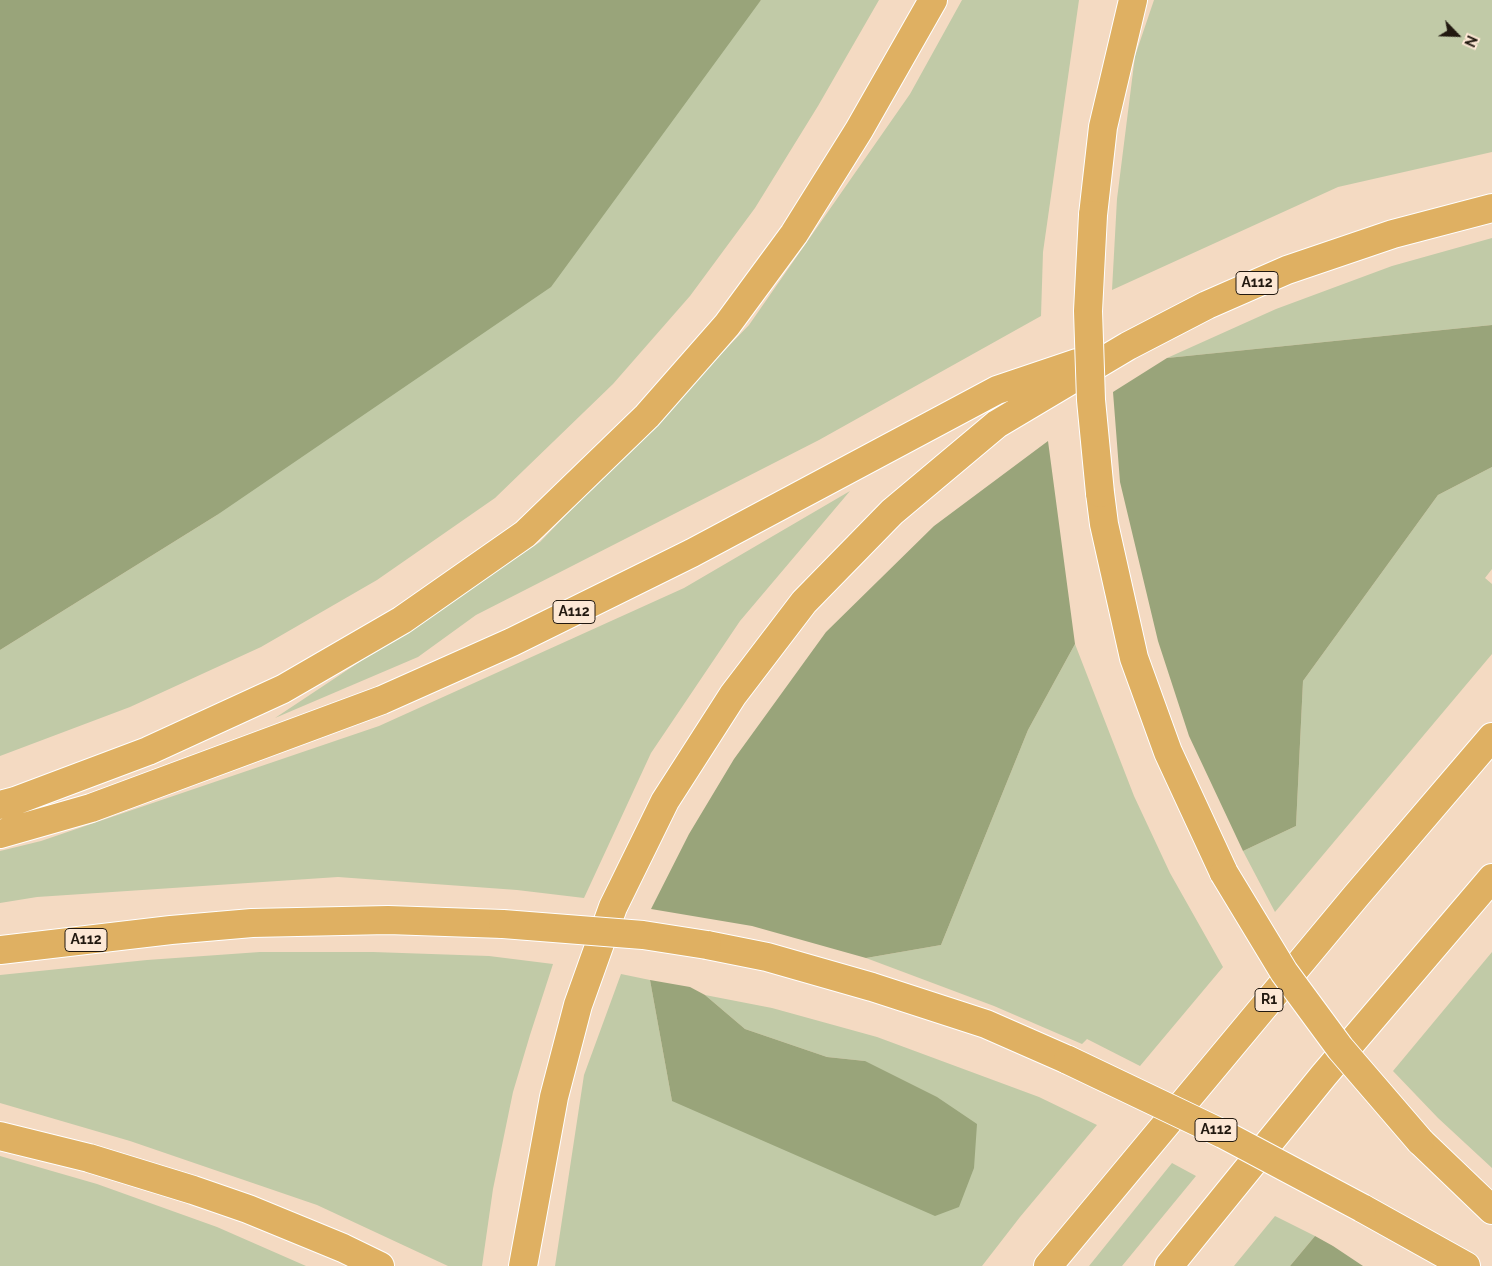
<!DOCTYPE html>
<style>
body{margin:0}
#map{position:relative;width:1492px;height:1266px;overflow:hidden;background:#f4dac2;font-family:Raleway,sans-serif}
canvas{display:block}
.north{position:absolute;left:1432px;top:10px;width:50px;height:50px;-webkit-text-stroke:4px #fde8d5;paint-order:stroke;rotate:114deg;font-size:14px;font-weight:700;line-height:20px;text-align:center;color:#221910}
.north::after{content:'';display:block;margin:auto;width:18px;height:22px;background:#221910;clip-path:polygon(50% 0,100% 100%,50% 72%,0 100%)}
</style>
<div id="map">
<canvas width="1492" height="1266"></canvas>
<div class="north">N</div>
</div>
<script>
const ctx = document.querySelector('canvas').getContext('2d');
ctx.lineJoin = 'round';
function fillPath(path, color) { ctx.fillStyle = color; ctx.fill(path, 'evenodd'); }
const poly = rows => new Path2D(rows.map(r => 'M' + r).join(''));
function strokePath(path, color, width, dash) { ctx.strokeStyle = color; ctx.lineWidth = width; ctx.lineCap = dash ? 'butt' : 'round'; ctx.setLineDash(dash || []); ctx.stroke(path); }
function drawText(font, color, halo, rows, align = 'center') {
  ctx.font = font + ' Raleway,sans-serif'; ctx.lineWidth = 4.5; ctx.setLineDash([]); ctx.textBaseline = 'middle'; ctx.strokeStyle = halo; ctx.fillStyle = color; for (const [text, x, y, turn = 0] of rows) {
    ctx.save(); ctx.translate(x, y); ctx.rotate((+turn || 0) * Math.PI / 180); ctx.textAlign = isNaN(turn) ? turn : align; if (halo) ctx.strokeText(text, 0, 0); ctx.fillText(text, 0, 0); ctx.restore();
  }
}
fillPath(poly([
 [761,0,879,0,818,106,755,208,690,296,613,384,495,498,377,580,261,647,130,707,0,756,0,650,217,515],
 [962,0,1079,0,1043,252,1041,316,819,440,476,615,418,657,275,718,540,542,749,325,910,94],
 [1154,0,1492,0,1492,152,1338,187,1112,290,1117,199,1135,56],
 [1492,238,1492,325,1167,358,1276,309,1392,266],
 [1492,467,1492,569,1485,578,1492,584,1492,654,1275,912,1243,851,1296,826,1303,681,1438,495],
 [850,491,740,621,651,753,584,898,517,890,338,877,37,897,0,903,0,851,41,841,379,726,684,588],
 [1075,644,1134,796,1170,873,1223,967,1140,1066,1087,1039,1082,1044,994,1006,866,958,941,945,1028,730],
 [260,952,373,952,489,956,553,964,530,1035,513,1092,493,1189,482,1266,448,1266,317,1205,130,1141,0,1103,0,975,147,960],
 [1492,952,1492,1168,1438,1118,1393,1071],
 [621,974,650,980,672,1101,865,1061,827,1057,745,1029,705,995,772,1008,877,1037,1039,1097,1097,1125,1020,1217,982,1266,555,1266,584,1075],
 [0,1156,97,1184,217,1227,306,1266,0,1266],
 [1172,1163,1196,1176,1122,1266,1089,1266],
 [1275,1216,1315,1236,1290,1266,1234,1266]
]), '#c1caa7');
fillPath(poly([
 [0,0,761,0,551,287,217,515,0,650],
 [1492,325,1492,467,1438,495,1303,681,1296,826,1243,851,1189,736,1158,641,1120,482,1113,392,1167,358],
 [1048,441,1075,644,1028,730,941,945,866,958,752,926,651,909,689,834,734,759,826,632,934,526],
 [650,980,690,987,705,995,745,1029,827,1057,865,1061,937,1097,977,1124,974,1168,959,1207,935,1216,672,1101],
 [1315,1236,1333,1246,1363,1266,1290,1266]
]), '#99a47a');
const highway = poly([
 [1093,215,1103,127,1133,0],
 [1100,493,1104,524,1134,658,1168,752,1224,873],
 [0,805,15,801,148,751,283,689,402,620,525,534,647,416,727,325,794,234,859,130,933,0],
 [0,834,91,808,382,700,512,642,692,553,997,390,1077,363],
 [707,945,767,957,872,987,986,1024,1068,1060],
 [0,950,171,930,252,923,388,920,503,924],
 [0,1136,89,1158,193,1190,248,1209,343,1248,380,1266],
 [1420,1141,1492,1210],
 [1362,1208,1466,1266],
 [523,1266,554,1097,578,1005,613,907,665,801,733,695,804,602,892,512,997,424,1128,346,1207,305,1287,270,1393,234,1492,208],
 [1048,1266,1356,896,1492,737],
 [1169,1266,1324,1075,1492,878]
]);
strokePath(highway, '#fff', 30);
strokePath(highway, '#dfb062', 28);
const highwayBridge = poly([
 [1093,215,1088,311,1091,400,1100,493],
 [1224,873,1284,972,1340,1048,1420,1141],
 [503,924,643,935,707,945],
 [1068,1060,1223,1134,1362,1208]
]);
strokePath(highwayBridge, '#fff', 30, []);
strokePath(highwayBridge, '#dfb062', 28);
for (const [x, y, w] of [
 [1257,283,42],
 [574,612,42],
 [86,940,42],
 [1269,1000,28],
 [1216,1130,42]
]) { const box = new Path2D(); box.roundRect(x - w / 2, y - 11.5, w, 23, 4); ctx.fillStyle = '#fde8d5'; ctx.fill(box); strokePath(box, '#221910', 1); }
drawText('bold 14px', '#221910', null, [
 ["A112",1257,283],
 ["A112",574,612],
 ["A112",86,940],
 ["R1",1269,1000],
 ["A112",1216,1130]
]);
</script>
